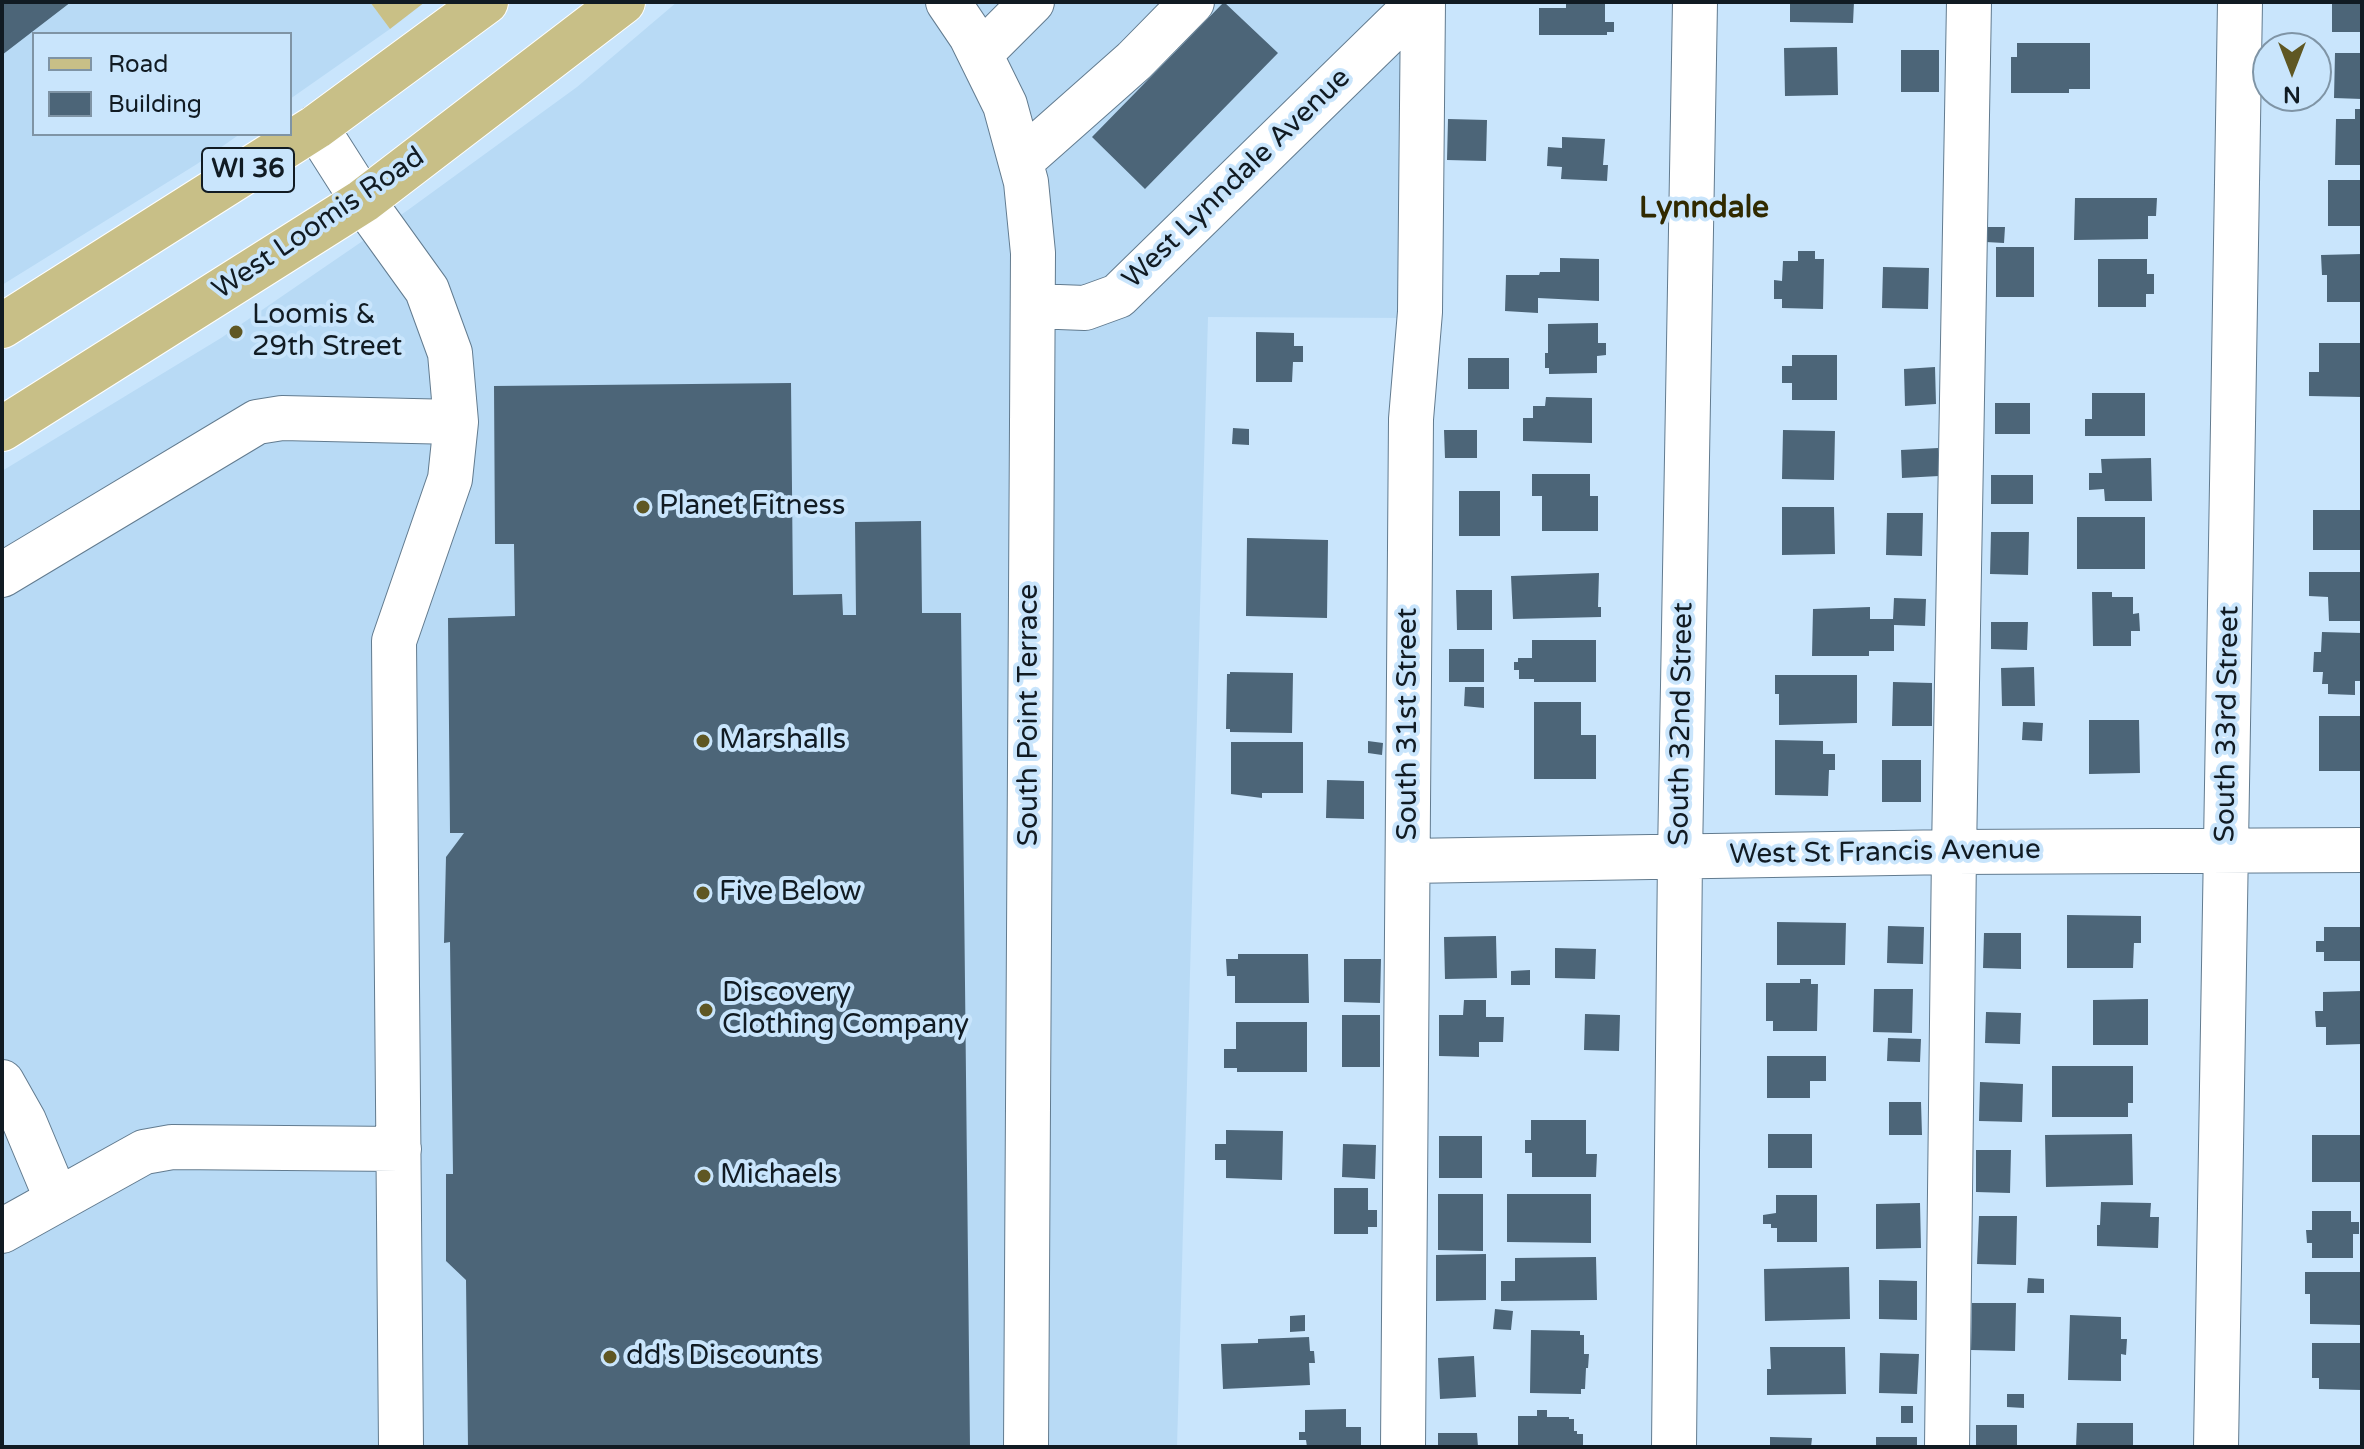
<!DOCTYPE html>
<style>
body{margin:0}
#map{position:relative;width:2364px;height:1449px;overflow:hidden;background:#c9e5fc;font-family:"Varela Round",sans-serif}
canvas{display:block}
.frame{position:absolute;inset:0;border:4px solid #111b23;pointer-events:none}
.legend{position:absolute;left:32px;top:32px;width:260px;height:104px;box-sizing:border-box;background:#c9e5fc;border:2px solid #7f94a5;margin:0;padding:10px 14px;list-style:none;font-size:24px;color:#111b23}
.legend li{display:flex;align-items:center;gap:16px;height:40px}
.legend b{width:40px;border:2px solid #7f94a5}
.north{position:absolute;left:2252px;top:32px;width:80px;height:80px;box-sizing:border-box;background:#c9e5fc;border:2px solid #7f94a5;border-radius:50%;rotate:180deg;font-size:22px;font-weight:700;line-height:32px;text-align:center;color:#111b23}
.north::after{content:'';display:block;margin:auto;width:28px;height:36px;background:#5f5723;clip-path:polygon(50% 0,100% 100%,50% 72%,0 100%)}
</style>
<div id="map">
<canvas width="2364" height="1449"></canvas>
<div class="frame"></div>
<ul class="legend">
<li><b style="height:10px;background:#c8bf87"></b>Road</li>
<li><b style="height:22px;background:#4c6578"></b>Building</li>
</ul>
<div class="north">N</div>
</div>
<script>
const ctx = document.querySelector('canvas').getContext('2d');
ctx.lineJoin = 'round';
function fillPath(path, color) { ctx.fillStyle = color; ctx.fill(path, 'evenodd'); }
const poly = rows => new Path2D(rows.map(r => 'M' + r).join(''));
function strokePath(path, color, width, dash) { ctx.strokeStyle = color; ctx.lineWidth = width; ctx.lineCap = dash ? 'butt' : 'round'; ctx.setLineDash(dash || []); ctx.stroke(path); }
function drawText(font, color, halo, rows, align = 'center') {
  ctx.font = font + ' "Varela Round",sans-serif'; ctx.lineWidth = 8; ctx.setLineDash([]); ctx.textBaseline = 'middle'; ctx.strokeStyle = halo; ctx.fillStyle = color; for (const [text, x, y, turn = 0] of rows) {
    ctx.save(); ctx.translate(x, y); ctx.rotate((+turn || 0) * Math.PI / 180); ctx.textAlign = isNaN(turn) ? turn : align; if (halo) ctx.strokeText(text, 0, 0); ctx.fillText(text, 0, 0); ctx.restore();
  }
}
fillPath(poly([
 [2,2,370,2,390,29,290,99,290,34,34,34,34,134,240,134,197,164,2,285],
 [677,2,1409,2,1406,318,1208,317,1177,1447,2,1447,2,471,221,338,408,210,577,87]
]), '#b8daf5');
fillPath(poly([
 [370,2,425,2,390,29]
]), '#c9c086');
fillPath(poly([
 [2,2,71,2,2,55],
 [1224,2,1278,53,1145,189,1092,137],
 [1566,2,1605,2,1605,22,1614,22,1614,32,1607,32,1607,35,1539,35,1539,8,1566,8],
 [1790,2,1854,2,1853,23,1790,22],
 [2332,2,2362,2,2362,32,2332,32],
 [2017,43,2090,43,2090,89,2069,89,2069,93,2011,93,2011,57,2017,57],
 [1837,47,1838,95,1785,96,1784,48],
 [1901,50,1939,50,1939,92,1901,92],
 [2335,53,2362,53,2362,99,2334,98],
 [2355,109,2362,109,2362,165,2335,165,2336,119,2355,119],
 [1448,119,1487,120,1486,161,1447,160],
 [1562,137,1605,139,1603,165,1608,165,1607,181,1561,179,1562,167,1547,166,1548,147,1562,148],
 [2328,180,2362,180,2362,226,2328,226],
 [2075,198,2157,198,2156,216,2148,216,2148,239,2074,240],
 [1986,227,2005,227,2004,243,1986,242],
 [1996,247,2034,247,2034,297,1996,297],
 [1798,251,1815,251,1815,259,1824,259,1823,309,1782,308,1782,299,1774,299,1774,280,1782,281,1783,261,1798,261],
 [2362,254,2362,302,2327,302,2327,275,2322,275,2321,255],
 [1560,258,1599,259,1599,301,1538,298,1538,313,1505,311,1506,275,1539,275,1540,272,1560,272],
 [2098,259,2147,259,2147,274,2154,274,2154,294,2146,294,2146,307,2098,307],
 [1883,267,1929,268,1928,309,1882,308],
 [1598,323,1598,343,1606,343,1606,355,1597,356,1597,373,1549,374,1549,368,1545,368,1545,353,1548,353,1548,324],
 [1256,332,1294,333,1294,346,1303,346,1303,362,1293,362,1292,382,1256,382],
 [2319,343,2362,343,2362,397,2309,396,2309,372,2319,372],
 [1792,355,1837,355,1837,400,1792,400,1792,383,1782,383,1782,366,1792,366],
 [1468,358,1509,358,1509,389,1468,389],
 [1935,367,1936,404,1905,406,1904,369],
 [791,383,793,595,842,594,843,615,856,615,855,522,921,521,922,613,961,613,970,1447,468,1447,466,1280,446,1261,446,1174,453,1174,450,942,444,943,446,857,464,833,450,833,448,618,515,616,514,544,495,544,494,386],
 [2092,393,2145,393,2145,436,2085,436,2085,419,2092,419],
 [1546,397,1592,398,1592,443,1523,441,1523,418,1533,418,1533,406,1545,406],
 [1995,403,2030,403,2030,434,1995,434],
 [1233,428,1249,429,1249,445,1232,444],
 [1444,430,1477,430,1477,458,1445,458],
 [1783,430,1835,431,1834,480,1782,479],
 [1938,448,1939,476,1902,478,1901,450],
 [2151,458,2152,501,2105,501,2104,489,2089,490,2089,473,2102,473,2101,459],
 [1532,474,1590,474,1590,496,1598,496,1598,531,1542,531,1542,496,1532,496],
 [1991,475,2033,475,2033,504,1991,504],
 [1459,491,1500,491,1500,536,1459,536],
 [1782,507,1834,507,1835,554,1782,555],
 [2313,510,2362,510,2362,550,2313,550],
 [1887,513,1923,513,1922,556,1886,555],
 [2077,517,2145,517,2145,569,2077,569],
 [1991,532,2029,532,2028,575,1990,574],
 [1247,538,1328,540,1327,618,1246,616],
 [2309,572,2362,572,2362,621,2329,621,2328,597,2309,596],
 [1599,573,1598,607,1601,607,1601,617,1513,619,1511,576],
 [1456,590,1492,590,1492,630,1457,630],
 [2092,592,2112,592,2112,597,2133,597,2133,614,2139,613,2140,631,2131,631,2131,646,2093,646],
 [1894,598,1926,599,1925,626,1894,625,1894,651,1869,651,1869,656,1812,656,1813,609,1870,607,1870,619,1893,619],
 [1991,622,2028,622,2027,650,1991,649],
 [2322,632,2362,633,2361,681,2355,681,2355,695,2328,694,2328,684,2322,684,2323,672,2313,672,2314,652,2321,652],
 [1532,640,1596,640,1596,682,1534,682,1534,679,1519,679,1519,670,1514,670,1514,662,1518,662,1518,658,1532,658],
 [1449,649,1484,649,1484,682,1449,682],
 [2034,667,2035,706,2002,706,2001,668],
 [1230,672,1293,673,1292,733,1230,732,1230,729,1226,729,1227,674,1230,674],
 [1775,675,1857,675,1857,723,1779,725,1779,694,1775,694],
 [1893,682,1932,683,1932,726,1892,726],
 [1465,687,1484,687,1484,708,1464,706],
 [1534,702,1581,702,1581,735,1596,735,1596,779,1534,779],
 [2319,716,2362,716,2362,771,2319,771],
 [2089,720,2139,720,2140,773,2089,774],
 [2023,722,2043,723,2042,741,2022,740],
 [1775,740,1823,741,1823,754,1835,754,1835,770,1829,770,1828,796,1775,795],
 [1368,741,1383,743,1382,755,1368,753],
 [1231,742,1303,742,1303,793,1262,793,1262,798,1231,794],
 [1882,760,1921,760,1921,802,1882,802],
 [1327,780,1364,781,1364,819,1326,818],
 [2067,915,2141,916,2141,943,2134,943,2133,968,2067,968],
 [1777,922,1846,923,1845,965,1777,965],
 [1888,926,1924,927,1923,964,1887,963],
 [2324,927,2362,927,2362,961,2324,961,2324,952,2316,952,2316,941,2324,941],
 [1984,933,2021,933,2021,969,1983,968],
 [1496,936,1497,978,1445,979,1444,937],
 [1555,948,1596,949,1595,979,1555,978],
 [1238,954,1308,954,1309,1003,1235,1003,1235,976,1227,976,1226,959,1238,959],
 [1344,959,1381,959,1380,1003,1344,1002],
 [1530,970,1530,985,1511,985,1511,971],
 [1800,979,1811,979,1811,984,1818,984,1817,1031,1773,1031,1773,1021,1766,1021,1766,983,1800,983],
 [1874,989,1913,989,1912,1033,1873,1032],
 [2362,991,2362,1044,2326,1045,2326,1027,2316,1027,2315,1011,2323,1011,2323,992],
 [2148,999,2148,1045,2093,1045,2093,1000],
 [1464,1000,1486,1000,1486,1017,1504,1017,1503,1042,1479,1042,1479,1057,1439,1056,1439,1015,1463,1015],
 [1986,1012,2021,1013,2020,1044,1985,1043],
 [1585,1014,1620,1015,1619,1051,1584,1050],
 [1342,1015,1380,1015,1380,1067,1342,1067],
 [1236,1022,1307,1022,1307,1072,1237,1072,1237,1068,1224,1068,1224,1049,1236,1049],
 [1888,1038,1921,1039,1920,1062,1887,1061],
 [1767,1056,1826,1056,1826,1081,1810,1081,1810,1098,1767,1098],
 [2052,1066,2133,1066,2133,1103,2128,1103,2128,1117,2052,1117],
 [1980,1082,2023,1084,2022,1122,1979,1121],
 [1889,1102,1921,1102,1922,1135,1889,1135],
 [1531,1120,1586,1120,1586,1154,1597,1154,1596,1177,1532,1177,1532,1153,1525,1153,1525,1140,1531,1140],
 [1226,1130,1283,1131,1282,1180,1226,1178,1226,1160,1215,1160,1215,1144,1226,1144],
 [1768,1134,1812,1134,1812,1168,1768,1168],
 [2132,1134,2133,1185,2046,1187,2045,1135],
 [2312,1135,2362,1135,2362,1182,2312,1182],
 [1439,1136,1482,1136,1482,1178,1439,1178],
 [1343,1144,1376,1145,1375,1179,1342,1177],
 [1976,1150,2011,1150,2010,1193,1976,1192],
 [1334,1188,1368,1188,1368,1210,1377,1210,1377,1227,1368,1227,1368,1234,1334,1234],
 [1438,1194,1483,1194,1483,1251,1438,1250],
 [1507,1194,1591,1194,1591,1243,1507,1242],
 [1776,1195,1817,1195,1817,1242,1777,1242,1777,1228,1771,1228,1771,1224,1763,1224,1763,1215,1776,1213],
 [2101,1202,2151,1203,2150,1217,2159,1217,2158,1248,2097,1246,2097,1225,2100,1225],
 [1920,1203,1921,1248,1876,1249,1876,1204],
 [2312,1211,2351,1211,2351,1222,2359,1222,2359,1234,2353,1234,2353,1258,2312,1258,2312,1243,2307,1243,2306,1230,2312,1230],
 [1979,1216,2017,1216,2016,1265,1977,1264],
 [1486,1254,1486,1300,1436,1301,1436,1255],
 [1596,1257,1597,1300,1501,1301,1501,1281,1515,1281,1515,1258],
 [1849,1267,1850,1319,1765,1321,1764,1269],
 [2305,1272,2362,1272,2362,1325,2310,1324,2310,1294,2305,1294],
 [2028,1278,2044,1279,2044,1293,2027,1293],
 [1879,1280,1917,1281,1917,1320,1879,1319],
 [1972,1303,2016,1303,2015,1351,1971,1350],
 [1495,1309,1513,1311,1511,1330,1493,1329],
 [1305,1315,1305,1331,1290,1332,1290,1316],
 [2070,1315,2121,1317,2121,1339,2127,1339,2126,1355,2121,1354,2121,1381,2068,1380],
 [1531,1330,1580,1331,1580,1335,1584,1335,1584,1354,1589,1354,1588,1368,1586,1368,1585,1389,1581,1389,1581,1394,1530,1393],
 [1309,1337,1310,1351,1314,1351,1315,1363,1309,1363,1310,1385,1223,1389,1221,1344,1258,1343,1258,1339],
 [2312,1343,2362,1343,2362,1390,2319,1389,2319,1378,2312,1378],
 [1770,1347,1845,1347,1846,1394,1767,1395,1767,1369,1771,1369],
 [1880,1353,1919,1354,1917,1394,1879,1393],
 [1474,1356,1476,1397,1440,1399,1438,1358],
 [2007,1394,2024,1394,2024,1408,2007,1407],
 [1901,1406,1913,1406,1913,1423,1901,1423],
 [1346,1409,1346,1427,1361,1427,1361,1446,1307,1447,1306,1440,1299,1440,1299,1432,1305,1432,1305,1410],
 [1537,1410,1547,1410,1547,1417,1569,1417,1569,1419,1574,1419,1574,1431,1577,1431,1577,1434,1583,1434,1583,1445,1578,1445,1578,1447,1518,1447,1518,1416,1537,1416],
 [2077,1423,2133,1423,2133,1447,2076,1447],
 [1976,1425,2017,1425,2017,1447,1976,1447],
 [1438,1433,1477,1433,1478,1447,1438,1447],
 [1770,1437,1812,1438,1811,1447,1770,1447],
 [1876,1437,1917,1437,1917,1447,1876,1447]
]), '#4c6578');
const minor = poly([
 [948,2,971,36,1005,105,1026,182,1033,253,1026,1447],
 [980,54,1032,2],
 [316,127,363,201,427,290,450,353,456,422,450,479,394,641,401,1447],
 [1021,161,1134,61,1192,2],
 [1033,306,1085,308,1118,296,1419,2],
 [2,575,257,422,282,418,456,422],
 [1408,861,1954,852,2362,850],
 [2,1082,24,1121,57,1200],
 [2,1231,144,1152,172,1147,399,1149],
 [1403,1447,1411,419,1420,312,1423,2],
 [1674,1447,1680,856,1695,2],
 [1947,1447,1954,852,1969,2],
 [2216,1447,2240,2]
]);
const major = poly([
 [2,326,316,127,486,2],
 [2,429,363,201,623,2]
]);
strokePath(minor, '#627b8f', 46);
strokePath(major, '#fff', 46);
strokePath(minor, '#fff', 44);
strokePath(major, '#c8bf87', 44);
for (const [x, y, r, color] of [
 [236,332,8,"#5f5723"],
 [643,507,8,"#5f5723"],
 [703,741,8,"#5f5723"],
 [703,893,8,"#5f5723"],
 [706,1010,8,"#5f5723"],
 [704,1176,8,"#5f5723"],
 [610,1357,8,"#5f5723"]
]) { const dot = new Path2D(); dot.arc(x, y, r, 0, 2 * Math.PI); ctx.fillStyle = color; ctx.fill(dot); strokePath(dot, '#c9e5fc', 3); }
for (const [x, y, w] of [
 [248,170,92]
]) { const box = new Path2D(); box.roundRect(x - w / 2, y - 22, w, 44, 6); ctx.fillStyle = '#c9e5fc'; ctx.fill(box); strokePath(box, '#111b23', 2); }
drawText('bold 26px', '#111b23', null, [
 ["WI 36",248,170]
]);
drawText('28px', '#111b23', '#c9e5fc', [
 ["West Lynndale Avenue",1237,179,-44],
 ["West Loomis Road",319,224,-34],
 ["South Point Terrace",1030,715,-90],
 ["South 31st Street",1409,724,-90],
 ["South 32nd Street",1682,724,-89],
 ["South 33rd Street",2228,724,-89],
 ["West St Francis Avenue",1885,853,-1]
]);
drawText('28px', '#111b23', '#c9e5fc', [
 ["Loomis &",252,316],
 ["29th Street",252,348],
 ["Planet Fitness",659,507],
 ["Marshalls",719,741],
 ["Five Below",719,893],
 ["Discovery",722,994],
 ["Clothing Company",722,1026],
 ["Michaels",720,1176],
 ["dd's Discounts",626,1357]
], 'left');
drawText('bold 30px', '#312a00', '#c9e5fc', [
 ["Lynndale",1704,209]
]);
</script>
